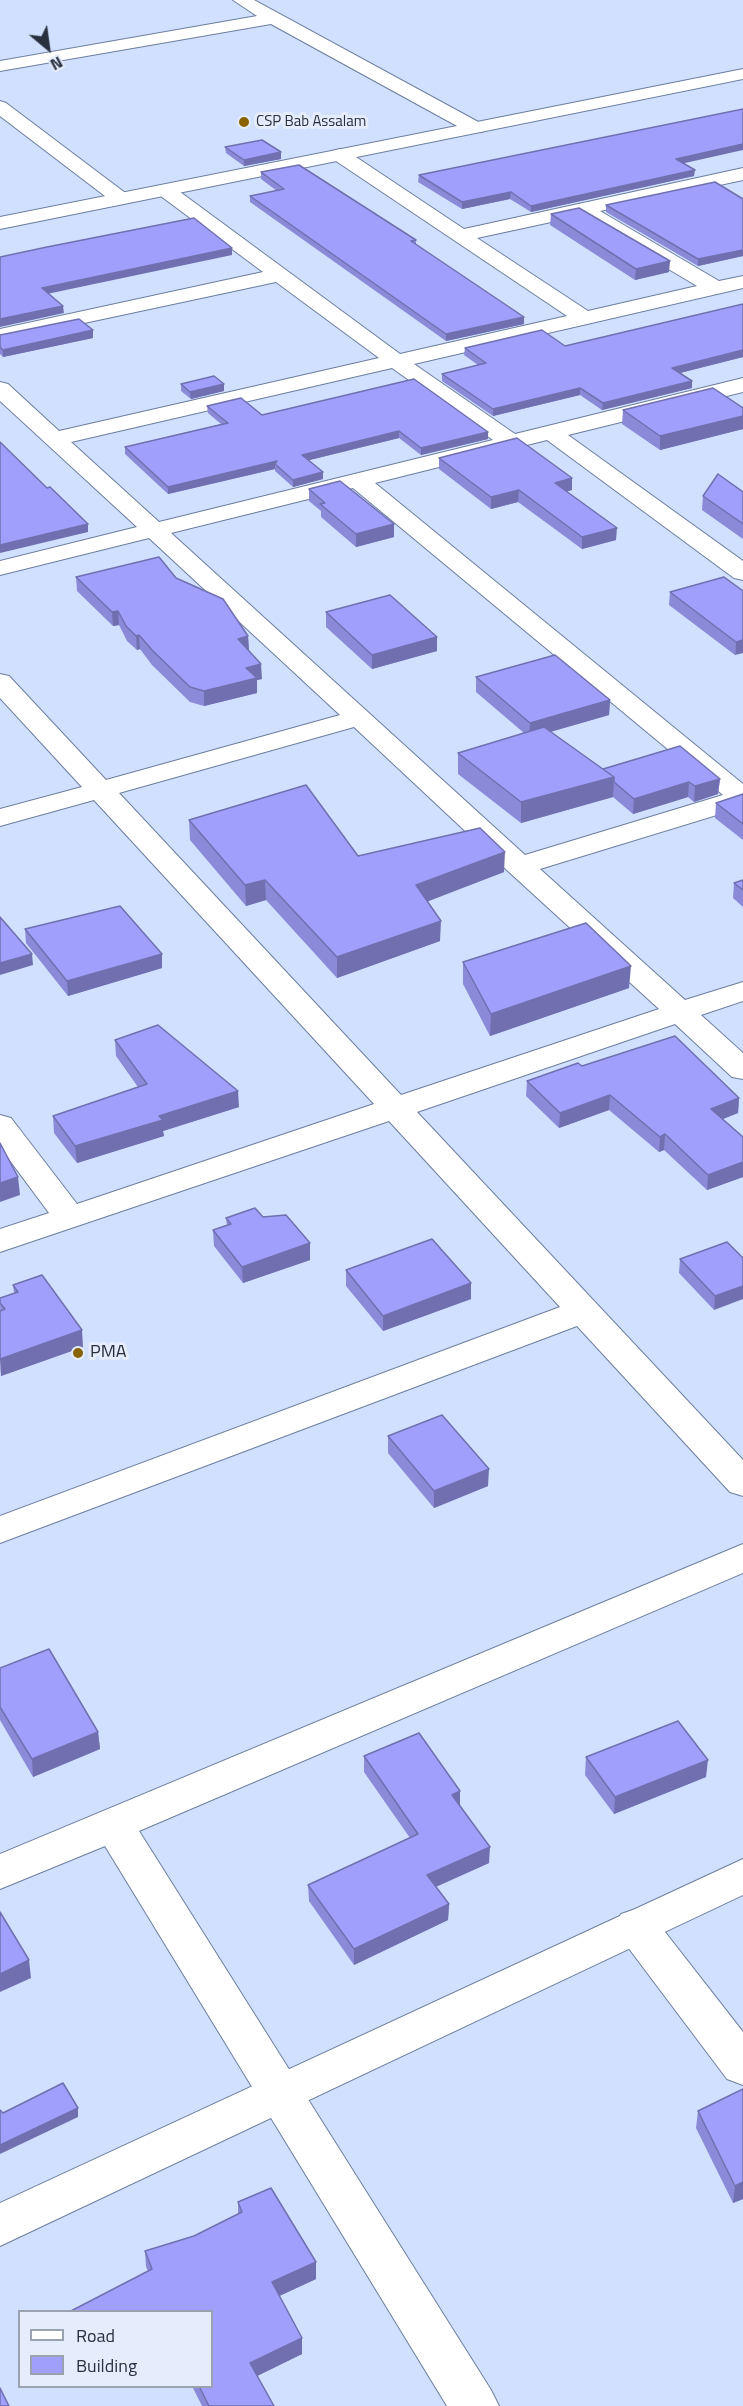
<!DOCTYPE html>
<style>
body{margin:0}
#map{position:relative;width:743px;height:2406px;overflow:hidden;background:#d0e0fe;font-family:"Titillium Web",sans-serif}
canvas{display:block}
.legend{position:absolute;left:18px;top:2310px;width:195px;height:78px;box-sizing:border-box;background:#e5edfc;border:2px solid #9aa2b0;margin:0;padding:8px 10px;list-style:none;font-size:18px;color:#29313f}
.legend li{display:flex;align-items:center;gap:12px;height:30px}
.legend b{width:30px;border:2px solid #9aa2b0}
.north{position:absolute;left:18px;top:18px;width:60px;height:60px;-webkit-text-stroke:4px #e5edfc;paint-order:stroke;rotate:151deg;font-size:16px;font-weight:700;line-height:24px;text-align:center;color:#29313f}
.north::after{content:'';display:block;margin:auto;width:21px;height:27px;background:#29313f;clip-path:polygon(50% 0,100% 100%,50% 72%,0 100%)}
</style>
<div id="map">
<canvas width="743" height="2406"></canvas>
<ul class="legend">
<li><b style="height:8px;background:#fff"></b>Road</li>
<li><b style="height:16px;background:#a0a0fc"></b>Building</li>
</ul>
<div class="north">N</div>
</div>
<script>
const ctx = document.querySelector('canvas').getContext('2d');
ctx.lineJoin = 'round';
const poly = rows => new Path2D(rows.map(r => 'M' + r).join(''));
function strokePath(path, color, width, dash) { ctx.strokeStyle = color; ctx.lineWidth = width; ctx.lineCap = dash ? 'butt' : 'round'; ctx.setLineDash(dash || []); ctx.stroke(path); }
function fillPath(path, color) { ctx.fillStyle = color; ctx.fill(path, 'evenodd'); }
function drawText(font, color, halo, rows, align = 'center') {
  ctx.font = font + ' "Titillium Web",sans-serif'; ctx.lineWidth = 6; ctx.setLineDash([]); ctx.textBaseline = 'middle'; ctx.strokeStyle = halo; ctx.fillStyle = color; for (const [text, x, y, turn = 0] of rows) {
    ctx.save(); ctx.translate(x, y); ctx.rotate((+turn || 0) * Math.PI / 180); ctx.textAlign = isNaN(turn) ? turn : align; if (halo) ctx.strokeText(text, 0, 0); ctx.fillText(text, 0, 0); ctx.restore();
  }
}
const minor = poly([
 [233,0,254,0,482,124,484,128,482,132,468,132,271,24,0,71,0,61,257,16,233,0],
 [0,101,6,103,128,195,131,199,128,203,114,203,0,116,0,101],
 [340,149,347,151,464,229,743,168,743,180,600,211,719,281,743,276,743,288,414,364,515,434,743,378,743,392,568,435,743,561,743,580,734,578,547,440,375,483,743,784,743,807,540,869,685,1000,743,982,743,1001,701,1015,743,1053,743,1079,732,1077,675,1024,417,1112,743,1460,743,1496,730,1492,577,1326,0,1543,0,1516,560,1307,389,1121,0,1252,0,1229,49,1213,0,1147,0,1115,11,1118,77,1204,374,1104,94,800,0,826,0,809,82,787,0,698,0,674,9,676,106,780,340,715,149,538,0,575,0,561,137,527,0,401,0,382,8,384,59,431,379,358,276,282,0,341,0,329,263,272,158,194,155,190,158,186,172,186,400,354,567,316,333,159,331,155,333,151,340,149],
 [579,216,697,286,588,311,477,238,579,216],
 [392,368,493,440,159,522,71,442,392,368],
 [353,488,723,795,525,855,171,533,353,488],
 [354,727,509,872,659,1009,401,1095,119,793,354,727],
 [743,1544,743,1573,139,1831,491,2390,499,2406,447,2406,105,1846,0,1889,0,1854,743,1544],
 [636,1909,651,1914,743,2032,743,2085,727,2079,621,1938,615,1926,621,1914,636,1909]
]);
const tertiary = poly([
 [743,69,743,79,0,229,0,217,743,69],
 [743,1859,743,1895,0,2246,0,2203,743,1859]
]);
strokePath(minor, '#6c7e9f', 2);
strokePath(tertiary, '#6c7e9f', 2);
fillPath(minor, '#fff');
fillPath(tertiary, '#fff');
fillPath(poly([
 [225,147,281,152,281,159,244,166,226,153],
 [684,163,694,176,531,212,510,199,462,209,418,182,419,175],
 [261,172,416,240,416,244,524,324,446,341,250,202,250,196,277,191,261,179],
 [743,199,743,256,698,266,606,212,606,205],
 [551,214,669,272,635,280,550,225],
 [743,304,743,357,680,373,692,381,692,388,602,410,580,395,493,416,442,381,442,374,478,365,464,355,465,348,565,346],
 [0,335,93,338,3,357,0,354],
 [181,384,224,384,224,391,191,399,181,391],
 [207,406,262,415,488,439,421,455,399,438,309,460,323,472,323,479,293,487,275,471,275,469,168,494,125,454,125,447,221,424,208,413],
 [743,408,743,429,660,450,622,424,623,410],
 [439,458,572,478,572,490,567,491,616,540,582,549,518,502,491,509,439,469],
 [309,489,394,524,394,537,356,547,321,517,321,511,309,501],
 [743,492,743,539,702,510,703,496],
 [76,577,176,578,248,636,249,651,262,679,257,680,257,693,204,706,190,702,152,665,140,649,137,650,127,641,119,625,113,626,77,591],
 [743,591,735,655,669,605,670,592],
 [326,612,437,651,372,669,326,627],
 [476,677,610,700,609,715,550,732,603,769,720,779,718,794,694,802,688,797,633,814,613,797,521,823,458,774,458,753,524,733,476,692],
 [743,794,743,840,715,818,716,803],
 [189,820,358,856,504,872,427,901,440,941,337,978,266,900,246,906,190,840],
 [743,880,743,907,733,898,734,883],
 [25,929,162,968,68,996,26,943],
 [463,962,629,988,490,1036,463,984],
 [115,1040,239,1107,163,1131,164,1136,77,1163,54,1133,53,1116,138,1087,116,1056],
 [582,1066,739,1098,738,1113,723,1119,743,1137,743,1177,707,1190,664,1150,659,1152,609,1110,559,1128,526,1096,527,1081],
 [226,1218,310,1260,243,1283,214,1246,213,1230,227,1225],
 [727,1242,714,1310,679,1273,680,1259],
 [346,1270,471,1283,471,1299,383,1331,346,1286],
 [13,1285,83,1347,1,1376,0,1298,14,1293],
 [388,1436,488,1486,434,1508,388,1453],
 [0,1668,98,1732,100,1749,33,1777,0,1720],
 [364,1756,460,1791,460,1805,489,1863,436,1887,449,1904,448,1920,354,1965,309,1901,308,1885,410,1838,364,1772],
 [586,1757,706,1777,614,1814,585,1775],
 [743,2089,743,2199,733,2203,696,2128,698,2111],
 [238,2202,316,2262,316,2279,279,2296,302,2338,302,2354,257,2376,274,2406,202,2406,192,2386,212,2386,146,2267,145,2251,194,2236,238,2214]
]), '#8a8ad9');
fillPath(poly([
 [743,144,743,150,676,165,676,159],
 [281,152,281,159,244,166,244,160],
 [695,170,694,176,531,212,531,206],
 [511,192,510,199,462,209,462,202],
 [232,248,232,255,42,295,42,288],
 [743,250,743,256,698,266,698,259],
 [670,261,669,272,635,280,636,269],
 [63,306,64,313,0,327,0,319],
 [524,317,524,324,446,341,446,334],
 [93,330,93,338,3,357,3,350],
 [743,350,743,357,672,375,672,368],
 [692,381,692,388,602,410,603,403],
 [224,384,224,391,191,399,190,392],
 [580,388,580,395,493,416,493,409],
 [743,416,743,429,660,450,660,436],
 [399,431,399,438,302,462,302,455],
 [488,432,488,439,421,455,421,448],
 [277,461,275,464,275,469,168,494,168,487],
 [323,472,323,479,293,487,293,480],
 [572,478,572,490,555,495,555,483],
 [519,490,518,502,491,509,491,497],
 [88,524,88,532,0,553,0,545],
 [394,524,394,537,356,547,356,534],
 [617,528,616,540,582,549,582,537],
 [118,611,119,625,113,626,112,612],
 [139,635,140,649,137,650,136,636],
 [248,636,249,651,238,639],
 [437,637,437,651,372,669,372,655],
 [743,640,743,653,735,655,736,642],
 [261,664,262,679,257,680,257,693,204,706,204,691,246,668],
 [610,700,609,715,529,738,530,723],
 [614,777,613,797,521,823,521,802],
 [720,779,718,794,694,802,695,786],
 [689,782,688,797,633,814,634,799],
 [505,852,504,872,416,906,416,885],
 [265,880,266,900,246,906,245,885],
 [441,921,440,941,337,978,337,957],
 [32,954,33,965,0,975,0,963],
 [162,954,162,968,68,996,67,981],
 [631,966,629,988,490,1036,491,1014],
 [238,1091,239,1107,163,1131,164,1136,77,1163,75,1146,159,1116],
 [610,1095,609,1110,559,1128,560,1113],
 [739,1098,738,1113,710,1124,711,1109],
 [665,1134,664,1150,659,1152,660,1137],
 [743,1162,743,1177,707,1190,708,1175],
 [18,1177,20,1195,0,1202,0,1183],
 [310,1243,310,1260,243,1283,242,1267],
 [471,1283,471,1299,383,1331,383,1316],
 [743,1286,743,1299,714,1310,715,1296],
 [82,1330,83,1347,1,1376,0,1359],
 [489,1469,488,1486,434,1508,434,1491],
 [98,1732,100,1749,33,1777,32,1759],
 [708,1760,706,1777,614,1814,615,1797],
 [460,1791,460,1807,452,1795],
 [490,1847,489,1863,426,1891,427,1875],
 [449,1904,448,1920,354,1965,354,1949],
 [29,1960,31,1978,0,1992,0,1974],
 [78,2108,78,2117,0,2154,0,2145],
 [743,2182,743,2199,733,2203,735,2186],
 [316,2262,316,2279,273,2299,272,2282],
 [302,2338,302,2354,251,2379,250,2363]
]), '#7070b0');
const building = poly([
 [743,109,743,144,676,159,695,170,531,206,511,192,462,202,419,175,743,109],
 [262,140,281,152,244,160,225,147,262,140],
 [299,165,416,240,411,241,524,317,446,334,250,196,284,189,261,172,299,165],
 [715,182,743,199,743,250,698,259,606,205,715,182],
 [579,208,670,261,636,269,551,214,579,208],
 [194,218,232,248,42,288,63,306,0,319,0,257,47,247,194,218],
 [743,304,743,350,672,368,692,381,603,403,580,388,493,409,442,374,486,363,465,348,542,330,565,346,743,304],
 [79,319,93,330,3,350,0,347,0,335,79,319],
 [214,376,224,384,190,392,181,384,214,376],
 [414,379,488,432,421,448,399,431,302,455,323,472,293,480,275,464,277,461,168,487,125,447,228,423,207,406,241,398,262,415,414,379],
 [713,388,743,408,743,416,660,436,623,410,713,388],
 [517,438,572,478,555,483,617,528,582,537,519,490,491,497,439,458,517,438],
 [0,442,47,488,50,487,88,524,0,545,0,442],
 [718,474,743,492,743,524,703,496,718,474],
 [340,481,394,524,356,534,320,504,325,503,309,489,340,481],
 [159,557,176,578,223,599,248,636,238,639,261,664,246,668,257,678,204,691,190,687,152,650,139,635,136,636,126,626,118,611,112,612,76,577,159,557],
 [724,577,743,591,743,640,736,642,670,592,724,577],
 [390,595,437,637,372,655,326,612,390,595],
 [555,655,610,700,530,723,476,677,555,655],
 [544,727,614,777,521,802,458,753,544,727],
 [680,746,720,779,695,786,689,782,634,799,614,782,614,777,603,769,680,746],
 [306,785,358,856,480,828,505,852,416,885,441,921,337,957,265,880,245,885,189,820,306,785],
 [743,794,743,824,716,803,743,794],
 [743,880,743,890,734,883,743,880],
 [120,906,162,954,67,981,25,929,120,906],
 [0,917,32,954,0,963,0,917],
 [586,923,631,966,491,1014,463,962,586,923],
 [158,1025,238,1091,159,1116,163,1120,75,1146,53,1116,147,1084,115,1040,158,1025],
 [675,1036,739,1098,711,1109,743,1137,743,1162,708,1175,665,1134,660,1137,610,1095,560,1113,527,1081,578,1063,582,1066,675,1036],
 [0,1143,18,1177,0,1183,0,1143],
 [255,1208,263,1217,286,1215,310,1243,242,1267,213,1230,231,1224,226,1218,255,1208],
 [432,1239,471,1283,383,1316,346,1270,432,1239],
 [727,1242,743,1258,743,1286,715,1296,680,1259,727,1242],
 [42,1275,82,1330,0,1359,0,1311,5,1309,0,1303,0,1298,18,1292,13,1285,42,1275],
 [442,1415,489,1469,434,1491,388,1436,442,1415],
 [49,1649,98,1732,32,1759,0,1707,0,1668,49,1649],
 [678,1721,708,1760,615,1797,586,1757,678,1721],
 [419,1733,460,1791,452,1795,490,1847,427,1875,449,1904,354,1949,308,1885,418,1834,364,1756,419,1733],
 [0,1912,29,1960,0,1974,0,1912],
 [63,2083,78,2108,0,2145,0,2110,3,2113,63,2083],
 [743,2089,743,2182,735,2186,698,2111,743,2089],
 [271,2188,316,2262,272,2282,302,2338,250,2363,274,2406,209,2406,199,2386,212,2386,212,2312,69,2312,152,2269,145,2251,194,2236,242,2212,238,2202,271,2188],
 [0,2388,9,2406,0,2406,0,2388]
]);
fillPath(building, '#a0a0fc');
strokePath(building, '#7070b0', 1.5);
for (const [x, y, r, color] of [
 [244,122,6,"#886300"],
 [78,1353,6,"#886300"]
]) { const dot = new Path2D(); dot.arc(x, y, r, 0, 2 * Math.PI); ctx.fillStyle = color; ctx.fill(dot); strokePath(dot, '#e5edfc', 2); }
drawText('15px', '#29313f', '#e5edfc', [
 ["CSP Bab Assalam",256,122]
], 'left');
drawText('18px', '#29313f', '#e5edfc', [
 ["PMA",90,1353]
], 'left');
</script>
